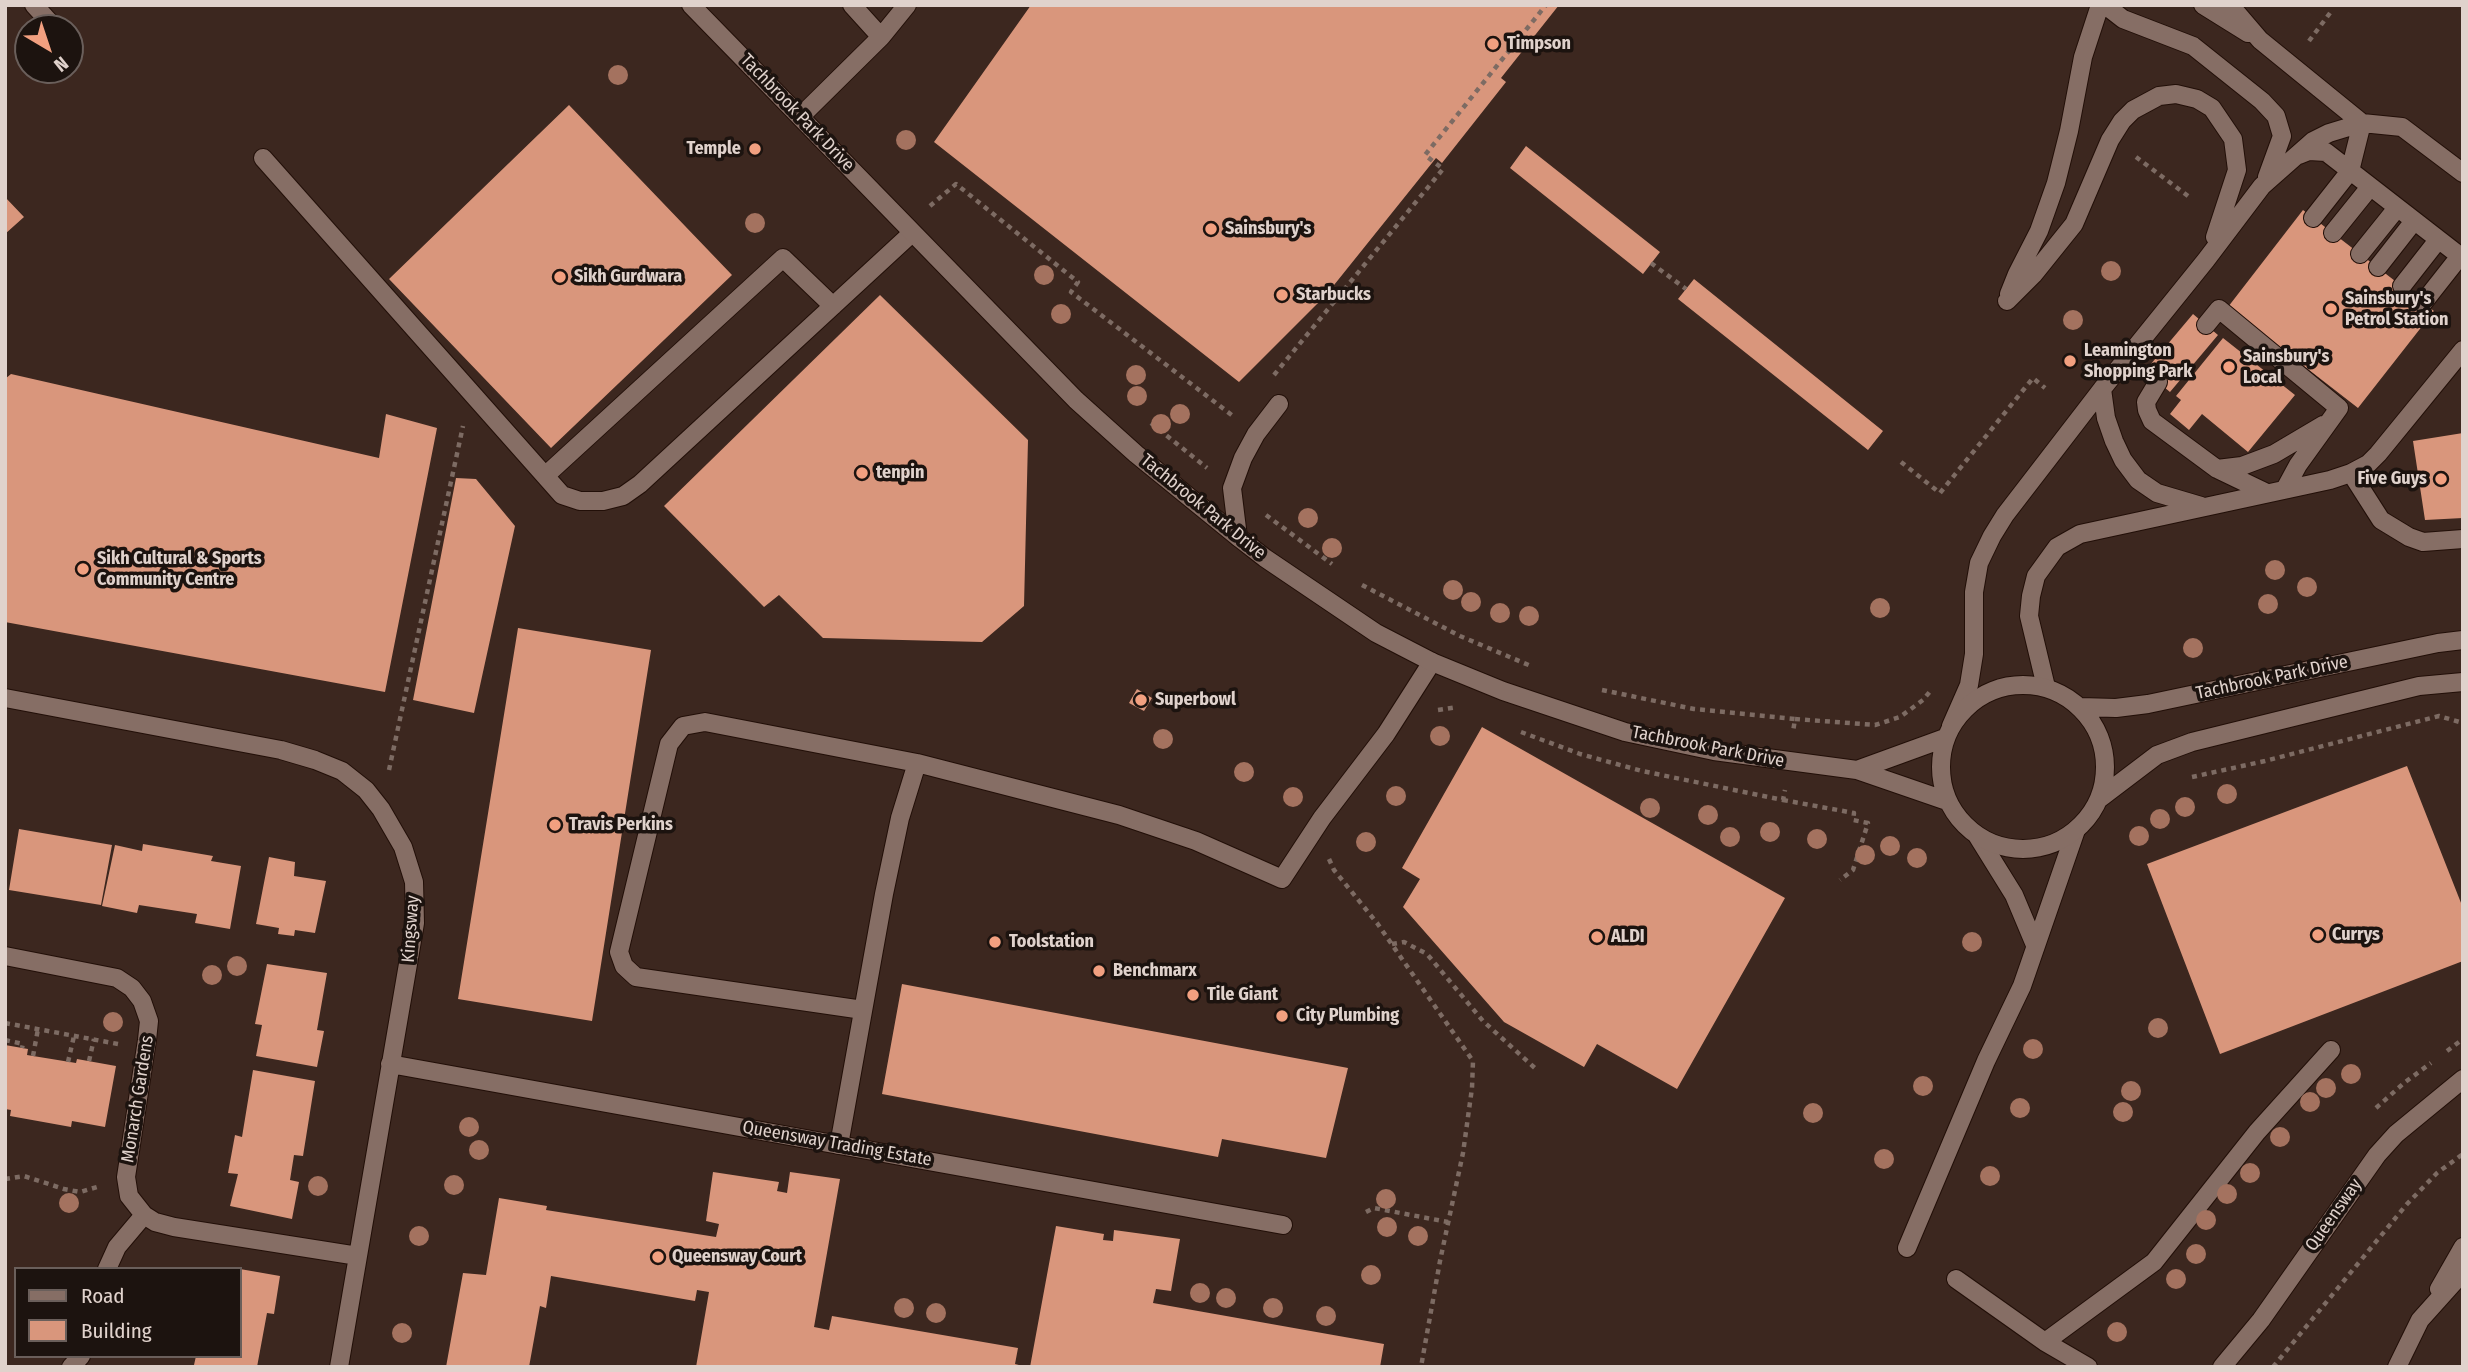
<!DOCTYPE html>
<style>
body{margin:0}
#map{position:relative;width:2468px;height:1372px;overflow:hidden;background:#3c271f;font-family:"Fira Sans Condensed",sans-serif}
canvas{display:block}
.frame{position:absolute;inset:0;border:7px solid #e0d2cc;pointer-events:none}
.legend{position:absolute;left:14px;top:1267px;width:228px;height:91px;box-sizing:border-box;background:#1c130f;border:2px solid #6a5f5b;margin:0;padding:9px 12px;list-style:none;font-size:21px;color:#e0d2cc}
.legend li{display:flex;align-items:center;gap:14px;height:35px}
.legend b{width:35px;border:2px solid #6a5f5b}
.north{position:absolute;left:14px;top:14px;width:70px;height:70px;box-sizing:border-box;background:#1c130f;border:2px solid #6a5f5b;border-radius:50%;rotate:141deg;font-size:19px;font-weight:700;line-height:28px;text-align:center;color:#e0d2cc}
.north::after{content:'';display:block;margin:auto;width:24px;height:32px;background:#f2a080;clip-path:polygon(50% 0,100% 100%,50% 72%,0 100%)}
</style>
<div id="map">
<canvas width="2468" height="1372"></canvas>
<div class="frame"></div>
<ul class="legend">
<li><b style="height:9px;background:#866e65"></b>Road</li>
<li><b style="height:19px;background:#d9967c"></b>Building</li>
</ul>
<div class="north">N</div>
</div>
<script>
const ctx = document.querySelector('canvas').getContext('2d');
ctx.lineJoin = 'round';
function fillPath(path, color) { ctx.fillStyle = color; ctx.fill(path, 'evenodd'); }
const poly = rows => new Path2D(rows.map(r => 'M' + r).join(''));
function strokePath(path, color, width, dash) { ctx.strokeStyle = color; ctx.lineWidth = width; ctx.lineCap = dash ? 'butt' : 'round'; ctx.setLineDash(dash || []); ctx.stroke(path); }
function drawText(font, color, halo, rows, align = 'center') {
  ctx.font = font + ' "Fira Sans Condensed",sans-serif'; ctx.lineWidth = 7; ctx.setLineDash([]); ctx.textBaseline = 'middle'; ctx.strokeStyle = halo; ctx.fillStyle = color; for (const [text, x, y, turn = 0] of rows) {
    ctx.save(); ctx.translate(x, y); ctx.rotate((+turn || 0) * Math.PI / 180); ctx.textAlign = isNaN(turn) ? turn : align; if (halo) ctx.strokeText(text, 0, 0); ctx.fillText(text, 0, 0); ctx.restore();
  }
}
fillPath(poly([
 [1031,5,1559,5,1501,78,1506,82,1442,163,1436,158,1326,295,1239,382,934,142],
 [569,105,732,275,551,448,389,279],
 [1526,146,1660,252,1643,274,1510,168],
 [5,197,24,217,5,234],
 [2303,210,2434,311,2358,408,2228,307],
 [1694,279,1883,431,1868,450,1678,299],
 [880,295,1028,440,1024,606,982,642,823,638,779,595,764,607,664,506],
 [2193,314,2218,335,2170,392,2145,371],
 [2223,338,2295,395,2248,452,2202,414,2189,430,2170,414,2181,400,2176,396],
 [11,374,379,458,386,414,437,428,385,692,5,622,5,379],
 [2463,433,2463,518,2425,520,2413,441],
 [456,478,476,479,515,526,474,713,413,700],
 [518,628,651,650,592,1021,458,999],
 [1137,689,1152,698,1144,711,1129,703],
 [1482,727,1785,898,1677,1089,1597,1044,1584,1067,1504,1022,1403,907,1420,879,1402,868],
 [2407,766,2463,908,2463,961,2220,1054,2147,864],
 [19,829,112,845,101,905,9,890],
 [143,844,213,856,211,861,241,866,230,929,195,923,197,914,139,905,137,913,102,906,115,845,142,851],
 [269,857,295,862,294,876,326,881,315,933,295,930,294,936,278,934,279,928,256,924],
 [267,964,327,973,317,1030,324,1031,317,1067,256,1056,262,1025,255,1024],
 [902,984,1348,1068,1326,1158,1222,1139,1218,1157,882,1094],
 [5,1045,28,1049,27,1055,76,1063,77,1059,116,1066,105,1127,72,1121,71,1127,10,1116,11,1110,5,1109],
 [253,1070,315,1081,303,1156,294,1155,290,1180,299,1182,292,1219,230,1206,238,1174,228,1173,235,1135,242,1137],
 [713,1172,779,1182,777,1191,787,1193,790,1172,840,1179,814,1327,829,1330,832,1316,1018,1348,1015,1364,1027,1367,696,1367,709,1292,697,1290,695,1301,551,1276,546,1308,540,1306,529,1367,446,1367,463,1273,486,1275,499,1198,547,1206,546,1210,716,1237,719,1224,706,1221],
 [1056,1226,1104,1234,1103,1240,1113,1241,1114,1230,1180,1239,1171,1291,1156,1289,1153,1303,1384,1344,1380,1367,1030,1367],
 [240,1269,280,1276,274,1314,267,1313,257,1367,194,1365,196,1356,240,1356]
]), '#d9967c');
const lane = poly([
 [34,5,55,28],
 [2105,5,2123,19,2193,46,2262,101,2276,116,2282,136,2267,177],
 [2203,5,2248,33],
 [2230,5,2260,40,2362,123],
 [881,37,907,5],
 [801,116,881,37,852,5],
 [2299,155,2309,151,2326,152,2460,256,2423,303],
 [263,158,562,495,580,501,603,501,623,496,640,484,912,233],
 [2313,218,2350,171,2362,123],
 [2333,233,2370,187],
 [2360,254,2397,208],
 [2378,267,2414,221],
 [2402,286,2438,240],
 [2009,294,2017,274,2039,231,2056,183,2069,131,2083,57,2100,5],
 [2007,301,2033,275,2074,224,2110,140,2122,121,2133,110,2159,96,2176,94,2197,99,2212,108,2233,139,2237,170,2215,237],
 [2206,325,2219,309,2339,408,2298,465,2285,489],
 [2158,382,2146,402,2147,410,2152,421,2217,469,2267,493],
 [2102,389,2106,418,2114,441,2123,460,2138,480,2157,493,2201,506],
 [2217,469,2242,466,2274,454,2323,425],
 [2351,473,2381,520,2409,537,2423,542,2463,539],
 [545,476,783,258,833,306],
 [1238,537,1232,488,1243,458,1256,434,1279,404],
 [2046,687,2029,616,2031,596,2036,576,2057,547,2080,534,2330,480,2351,473,2368,464,2378,454,2463,350],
 [1951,726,1969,685,1974,654,1974,592,1979,563,1992,536,2005,515,2102,389,2206,260,2262,186,2313,141,2329,133,2362,123,2402,127,2463,173],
 [1978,837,2014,895,2035,945],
 [863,1010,636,977,624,966,619,952,669,744,683,726,705,722,917,763,1119,815,1196,841,1282,879,1322,818,1386,734,1432,662],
 [839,1145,884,894,900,818,917,763],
 [1907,1248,1986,1061,2022,986,2076,830],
 [1956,1279,2045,1342,2088,1367],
 [2439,1289,2463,1247],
 [2045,1342,2154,1262,2257,1132,2331,1050],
 [2397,1367,2420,1320,2463,1272]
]);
const street = poly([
 [5,698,281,750,315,760,342,771,366,790,381,809,403,847,414,882,415,923,339,1367],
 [5,956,117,978,132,988,142,1001,149,1021,147,1040,126,1177,129,1196,144,1215,155,1222,174,1227,358,1256],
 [390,1064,1283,1225],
 [107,1269,117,1247,144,1215],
 [71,1367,81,1356]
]);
const secondary = poly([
 [691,5,1076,400,1136,454,1238,537,1265,558,1376,633,1432,662,1503,691,1625,732,1714,751,1857,770,1947,801],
 '1941 767a82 82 0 1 1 164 0a82 82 0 1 1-164 0Z',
 [2080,707,2116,708,2148,704,2438,643,2463,640],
 [1857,770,1945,738],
 [2099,799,2157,755,2192,742,2419,686,2463,682],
 [2222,1367,2261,1320,2377,1155,2396,1134,2463,1079]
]);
strokePath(lane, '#220f08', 20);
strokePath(street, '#220f08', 20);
strokePath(secondary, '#220f08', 20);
strokePath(poly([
 [2309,41,2330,13],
 [2136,157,2188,196],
 [930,206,956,184,1078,282,1071,292,1233,416],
 [1651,263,1686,289],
 [1274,375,1443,169,1425,155,1546,5],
 [1151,423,1207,468],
 [1901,462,1940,493,2033,378,2045,388],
 [1266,515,1332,564],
 [1362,585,1460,636,1531,666],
 [1602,690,1694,709,1795,719,1793,732],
 [1438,710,1457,707],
 [1795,719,1875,725,1900,717,1923,700,1932,689],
 [1521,732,1580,754,1642,771,1783,800,1785,790],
 [389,770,463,426],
 [2192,777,2265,761,2439,716,2463,723],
 [1783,800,1854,813,1853,820,1868,823,1853,870,1840,880],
 [1329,859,1334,870,1377,923,1473,1061,1472,1088,1463,1153,1440,1261,1421,1367],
 [1392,944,1404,942,1427,954,1483,1021,1537,1070],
 [5,1023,118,1044],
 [5,1040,23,1044,22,1048],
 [2447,1051,2463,1039],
 [33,1056,38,1029],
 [89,1061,94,1039],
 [68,1062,74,1036],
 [2376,1108,2404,1083,2431,1063],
 [5,1179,24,1176,64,1189,80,1192,97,1187],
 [1366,1212,1374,1208,1448,1222],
 [2273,1367,2407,1204,2437,1173,2463,1154]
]), '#7d6b63', 4.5, [5, 5]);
strokePath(lane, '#866e65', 18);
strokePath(street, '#866e65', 18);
strokePath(secondary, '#866e65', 18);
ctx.fillStyle = '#a4725f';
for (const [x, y] of [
 [618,75],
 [906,140],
 [755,223],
 [2111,271],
 [1044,275],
 [1061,314],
 [2073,320],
 [1136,375],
 [1137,396],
 [1180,414],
 [1161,424],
 [1308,518],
 [1332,548],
 [2275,570],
 [2307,587],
 [1453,590],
 [1471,602],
 [2268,604],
 [1880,608],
 [1500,613],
 [1529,616],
 [2193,648],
 [1440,736],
 [1163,739],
 [1244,772],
 [2227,794],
 [1396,796],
 [1293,797],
 [2185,807],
 [1650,808],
 [1708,815],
 [2160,819],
 [1770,832],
 [2139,836],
 [1730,837],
 [1817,839],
 [1366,842],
 [1890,846],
 [1865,855],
 [1917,858],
 [1972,942],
 [237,966],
 [212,975],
 [113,1022],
 [2158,1028],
 [2033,1049],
 [2351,1074],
 [1923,1086],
 [2326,1088],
 [2131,1091],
 [2310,1102],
 [2020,1108],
 [2123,1112],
 [1813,1113],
 [469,1127],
 [2280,1137],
 [479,1150],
 [1884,1159],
 [2250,1173],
 [1990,1176],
 [454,1185],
 [318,1186],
 [2227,1194],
 [1386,1199],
 [69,1203],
 [2206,1220],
 [1387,1227],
 [419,1236],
 [1418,1236],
 [2196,1254],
 [1371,1275],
 [2176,1279],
 [1200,1293],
 [1226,1298],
 [904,1308],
 [1273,1308],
 [936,1313],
 [1326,1316],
 [2117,1332],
 [402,1333]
]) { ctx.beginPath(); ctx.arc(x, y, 10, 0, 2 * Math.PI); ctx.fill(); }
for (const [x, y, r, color] of [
 [1493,44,7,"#f2a080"],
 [755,149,7,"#f2a080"],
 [1211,229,7,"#f2a080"],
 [560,277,7,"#f2a080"],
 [1282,295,7,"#f2a080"],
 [2331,309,7,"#f2a080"],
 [2070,361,7,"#f2a080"],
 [2229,367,7,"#f2a080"],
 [862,473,7,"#f2a080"],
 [2441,479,7,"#f2a080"],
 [83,569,7,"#f2a080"],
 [1141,700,7,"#f2a080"],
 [555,825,7,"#f2a080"],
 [2318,935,7,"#f2a080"],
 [1597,937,7,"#f2a080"],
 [995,942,7,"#f2a080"],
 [1099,971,7,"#f2a080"],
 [1193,995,7,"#f2a080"],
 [1282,1016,7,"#f2a080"],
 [658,1257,7,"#f2a080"]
]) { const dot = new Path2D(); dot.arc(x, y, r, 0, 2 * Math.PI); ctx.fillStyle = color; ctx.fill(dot); strokePath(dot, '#1c130f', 2.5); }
drawText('bold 18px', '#e0d2cc', '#1c130f', [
 ["Timpson",1507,44],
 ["Temple",741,149,"right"],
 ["Sainsbury's",1225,229],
 ["Sikh Gurdwara",574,277],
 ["Starbucks",1296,295],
 ["Sainsbury's",2345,299],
 ["Petrol Station",2345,320],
 ["Leamington",2084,351],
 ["Shopping Park",2084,372],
 ["Sainsbury's",2243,357],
 ["Local",2243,378],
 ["tenpin",876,473],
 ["Five Guys",2427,479,"right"],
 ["Sikh Cultural & Sports",97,559],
 ["Community Centre",97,580],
 ["Superbowl",1155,700],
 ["Travis Perkins",569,825],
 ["Currys",2332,935],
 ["ALDI",1611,937],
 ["Toolstation",1009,942],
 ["Benchmarx",1113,971],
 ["Tile Giant",1207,995],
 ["City Plumbing",1296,1016],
 ["Queensway Court",672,1257]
], 'left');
drawText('18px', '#e0d2cc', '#1c130f', [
 ["Tachbrook Park Drive",797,113,46],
 ["Tachbrook Park Drive",1203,507,39],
 ["Tachbrook Park Drive",2272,678,-12],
 ["Tachbrook Park Drive",1708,747,11],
 ["Kingsway",411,929,-86],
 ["Monarch Gardens",138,1099,-81],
 ["Queensway Trading Estate",837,1144,10],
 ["Queensway",2334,1215,-55]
]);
</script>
